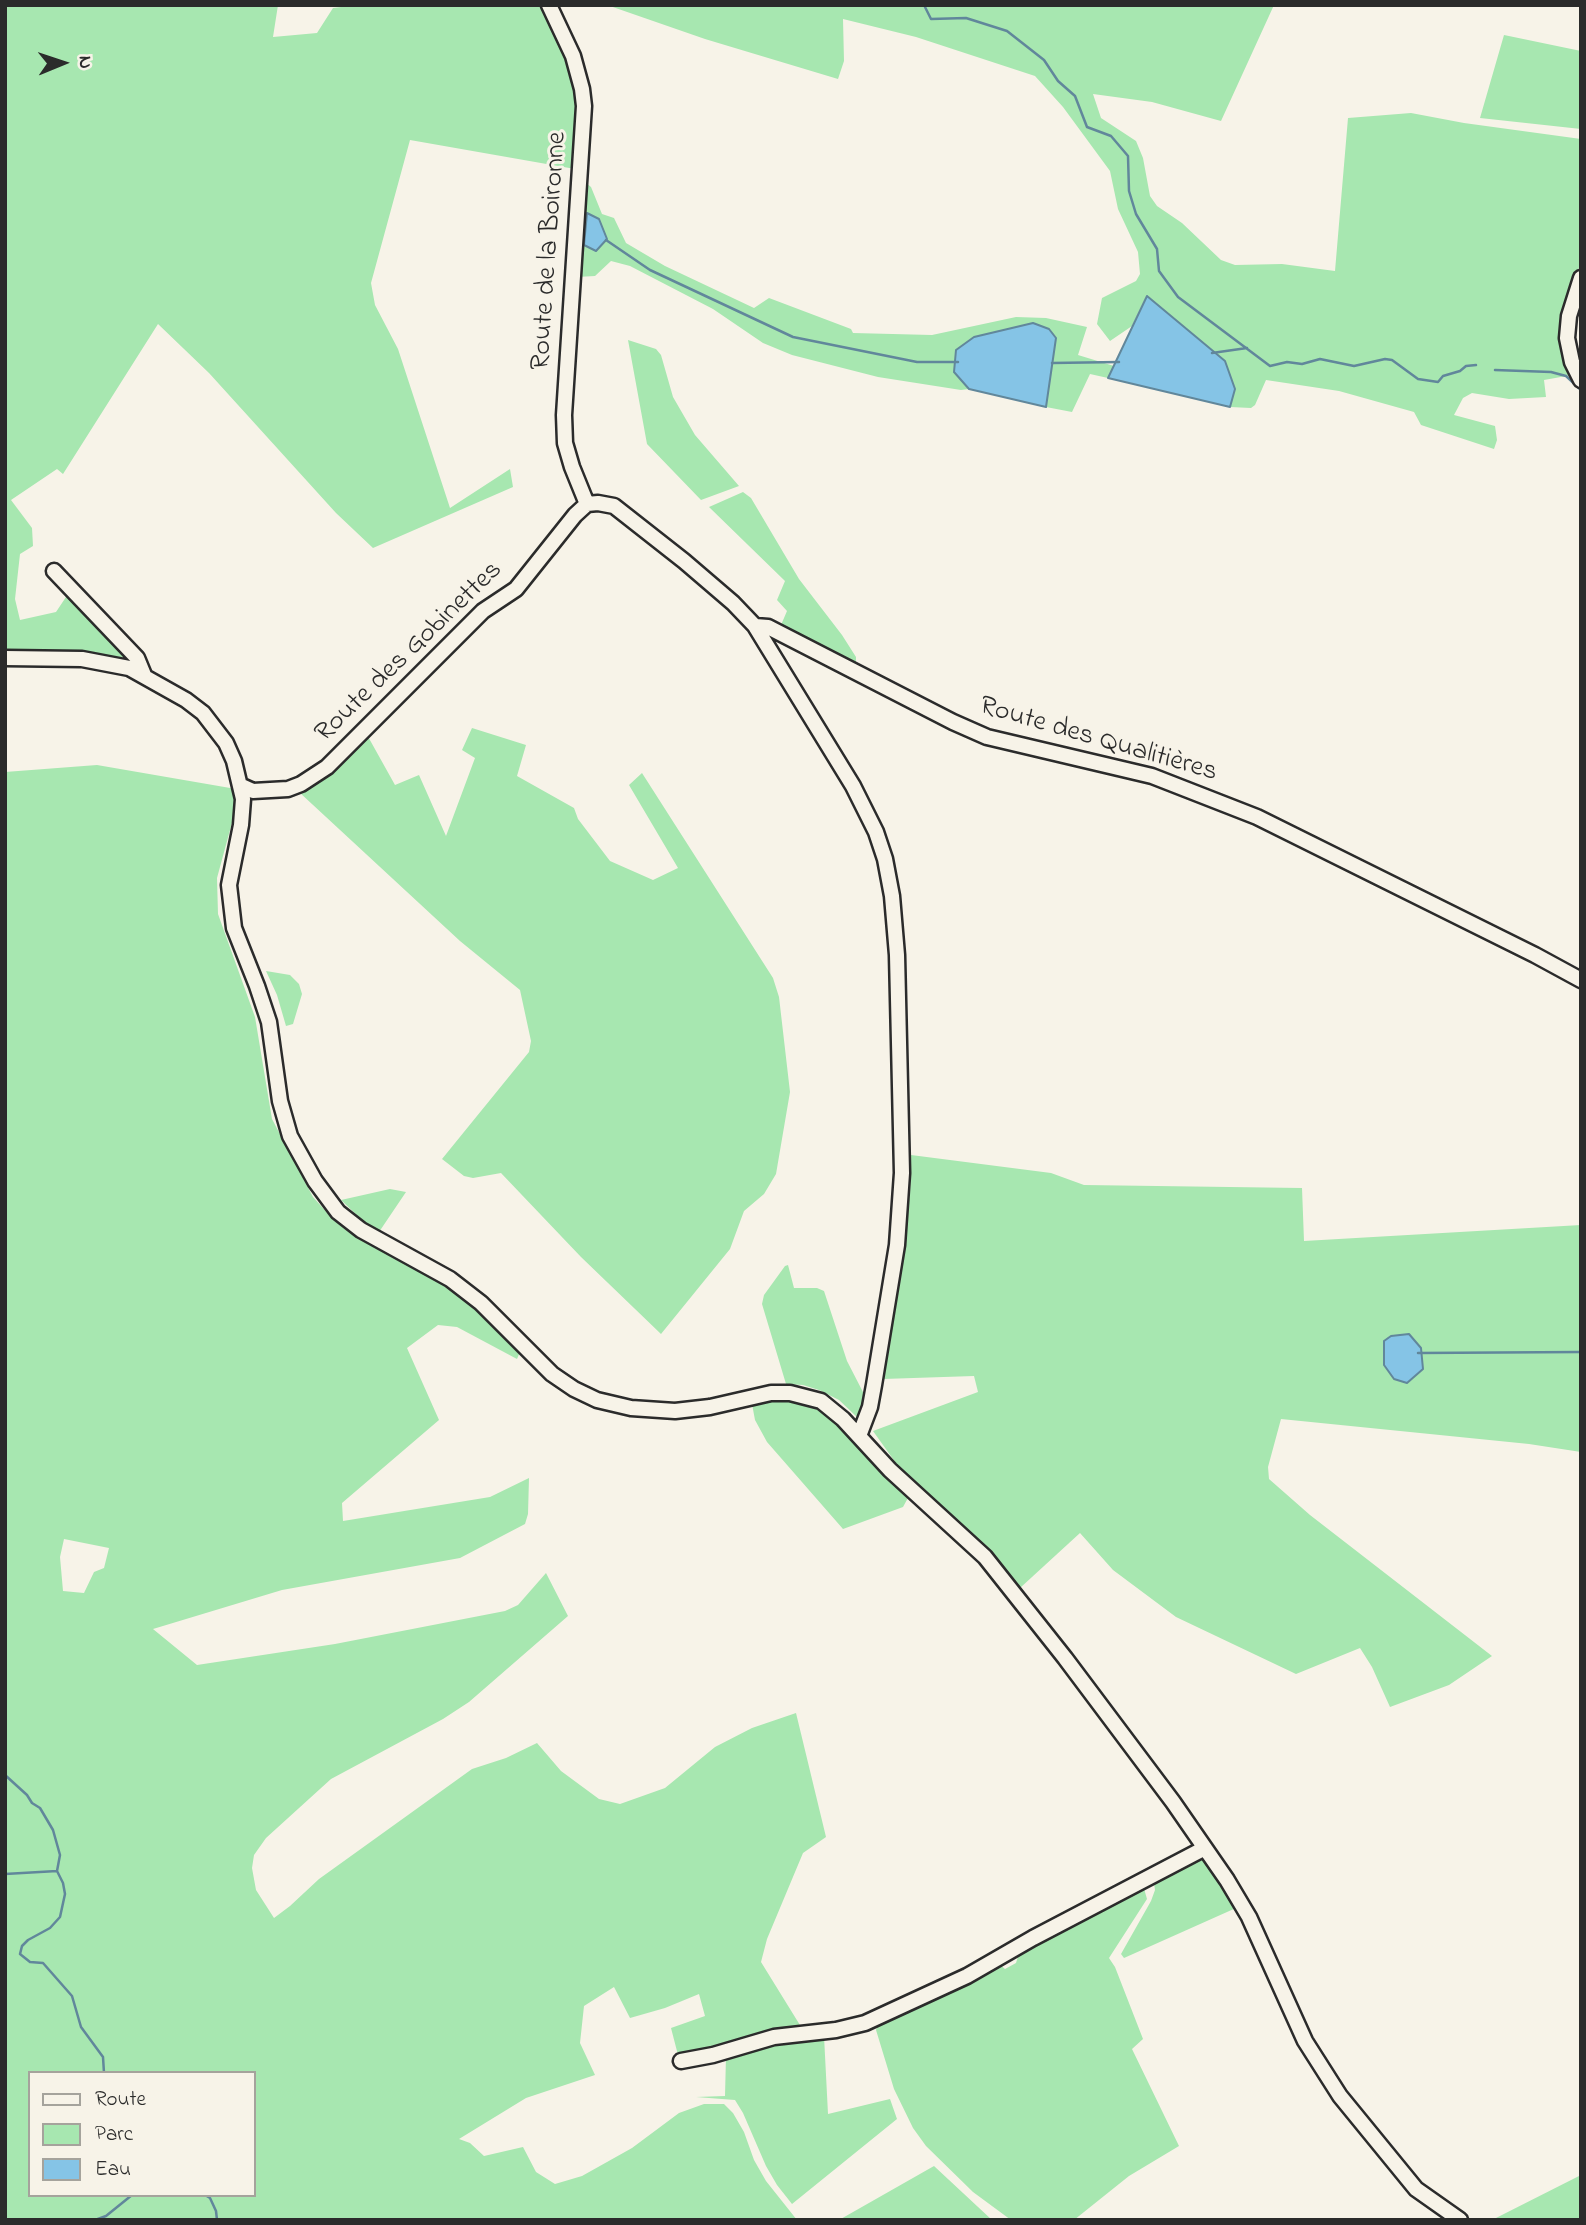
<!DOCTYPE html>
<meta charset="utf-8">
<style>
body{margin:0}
#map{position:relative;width:1586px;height:2225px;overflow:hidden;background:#f7f3e8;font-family:"Indie Flower",sans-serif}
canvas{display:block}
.frame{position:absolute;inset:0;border:7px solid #2b2b2b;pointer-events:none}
.legend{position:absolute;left:28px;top:2071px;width:228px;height:126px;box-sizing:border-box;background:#f7f3e8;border:2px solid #a5a39c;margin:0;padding:9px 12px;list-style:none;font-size:21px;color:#2b2b2b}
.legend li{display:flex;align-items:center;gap:14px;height:35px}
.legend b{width:35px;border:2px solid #a5a39c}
.north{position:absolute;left:28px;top:28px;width:70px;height:70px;-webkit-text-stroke:5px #f7f3e8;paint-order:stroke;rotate:88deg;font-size:19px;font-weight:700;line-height:28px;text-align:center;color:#2b2b2b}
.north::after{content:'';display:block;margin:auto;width:24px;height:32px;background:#2b2b2b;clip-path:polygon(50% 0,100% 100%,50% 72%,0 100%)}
</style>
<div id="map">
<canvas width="1586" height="2225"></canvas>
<div class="frame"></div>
<ul class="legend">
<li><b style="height:9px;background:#f7f3e8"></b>Route</li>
<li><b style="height:19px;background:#a7e7b0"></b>Parc</li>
<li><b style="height:19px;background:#85c4e6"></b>Eau</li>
</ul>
<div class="north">N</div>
</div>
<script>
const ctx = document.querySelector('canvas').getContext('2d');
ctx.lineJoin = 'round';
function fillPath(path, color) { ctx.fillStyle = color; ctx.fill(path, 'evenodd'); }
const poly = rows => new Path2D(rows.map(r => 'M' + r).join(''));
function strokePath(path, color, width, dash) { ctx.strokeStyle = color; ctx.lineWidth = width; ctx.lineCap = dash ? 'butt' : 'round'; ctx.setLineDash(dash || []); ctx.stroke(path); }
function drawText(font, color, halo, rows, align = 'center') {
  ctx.font = font + ' "Indie Flower",sans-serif'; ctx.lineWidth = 6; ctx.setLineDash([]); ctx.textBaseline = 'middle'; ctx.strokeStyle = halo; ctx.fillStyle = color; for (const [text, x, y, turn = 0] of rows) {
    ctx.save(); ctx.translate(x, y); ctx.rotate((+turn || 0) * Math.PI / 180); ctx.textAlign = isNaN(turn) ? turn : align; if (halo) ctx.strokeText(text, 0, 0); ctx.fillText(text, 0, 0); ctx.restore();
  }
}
fillPath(poly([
 [5,5,278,5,273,37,317,33,333,8,357,5,540,5,567,63,573,83,577,113,575,169,410,140,371,283,375,305,398,349,450,508,510,469,513,487,373,548,336,513,209,373,158,324,63,474,57,469,11,500,32,528,33,546,20,554,15,599,20,620,56,612,70,591,128,651,126,658,65,652,5,653],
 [607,5,1274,5,1221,121,1152,102,1093,94,1101,118,1136,141,1143,158,1150,196,1157,206,1182,223,1221,260,1235,265,1282,264,1335,271,1348,118,1411,113,1464,123,1581,139,1581,263,1566,296,1561,323,1561,335,1572,375,1544,380,1546,397,1509,399,1472,393,1463,398,1454,415,1495,426,1497,440,1494,449,1421,425,1414,412,1339,391,1266,380,1255,405,1251,408,1230,407,1235,389,1146,297,1132,326,1110,341,1097,324,1102,298,1136,281,1140,274,1138,252,1118,209,1110,171,1063,107,1035,76,916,37,843,19,844,61,838,79,705,39],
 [1504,35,1581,51,1581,129,1480,118],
 [585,182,591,187,602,214,614,218,626,243,665,266,754,308,769,298,851,329,853,333,932,335,1016,317,1046,318,1087,327,1078,355,1114,366,1108,378,1090,374,1072,412,1046,407,1056,338,954,372,969,389,961,390,878,377,792,355,763,343,713,309,630,266,611,261,595,276,577,277],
 [628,340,656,349,661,355,673,397,695,435,739,486,701,500,647,444],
 [743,492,751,498,799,579,842,635,856,657,856,663,781,625,787,611,777,600,785,581,709,507],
 [472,728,526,745,517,776,574,808,578,819,610,861,653,880,678,868,629,785,642,773,773,978,779,997,790,1092,776,1174,764,1194,744,1211,730,1249,661,1334,581,1257,501,1173,473,1178,464,1176,442,1159,529,1052,531,1041,520,990,460,941,299,792,329,772,366,733,395,785,419,775,446,836,475,758,462,750],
 [97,765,236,789,233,819,217,878,218,914,255,1017,272,1119,313,1197,331,1217,349,1230,427,1270,451,1286,514,1343,520,1352,517,1359,457,1327,438,1325,407,1348,439,1420,342,1503,343,1521,490,1497,529,1478,528,1514,525,1524,460,1558,282,1590,153,1629,197,1665,335,1644,505,1611,518,1605,546,1573,568,1616,469,1702,443,1719,331,1779,266,1838,254,1855,252,1868,256,1890,274,1918,290,1906,319,1879,472,1769,506,1758,537,1743,561,1771,599,1799,620,1804,665,1788,715,1747,752,1728,796,1713,826,1837,803,1853,767,1939,761,1962,803,2030,711,2051,678,2055,671,2028,705,2016,699,1994,665,2008,630,2018,614,1987,584,2006,580,2043,595,2075,526,2098,459,2139,470,2143,484,2156,523,2147,536,2172,555,2184,582,2176,632,2148,679,2113,704,2104,724,2104,733,2113,744,2132,754,2160,766,2181,797,2220,5,2220,5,772],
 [64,1539,109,1548,104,1568,94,1572,84,1593,63,1591,60,1557],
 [30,2073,254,2073,254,2195,30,2195],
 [266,971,290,975,299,984,302,994,293,1024,286,1026,277,995],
 [911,1155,1051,1173,1084,1185,1302,1188,1304,1241,1581,1225,1581,1452,1529,1444,1281,1419,1268,1467,1269,1479,1310,1515,1492,1656,1449,1685,1390,1707,1372,1667,1360,1648,1296,1674,1176,1617,1113,1570,1080,1533,1020,1588,969,1531,898,1466,873,1431,978,1392,974,1376,883,1379,910,1193],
 [390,1189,406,1192,379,1232,363,1221,341,1200],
 [788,1265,794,1288,817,1288,824,1291,847,1361,865,1396,858,1418,839,1400,819,1390,803,1385,786,1384,762,1304,764,1295,785,1266],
 [789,1397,809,1402,825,1411,851,1436,909,1496,903,1507,843,1529,767,1442,755,1420,752,1404],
 [1201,1858,1209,1861,1236,1908,1124,1958,1121,1954,1151,1901,1155,1890,1154,1883,1160,1874],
 [1143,1885,1147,1899,1109,1958,1115,1967,1143,2039,1132,2049,1179,2146,1129,2176,1074,2220,1011,2220,973,2192,926,2146,913,2128,894,2089,876,2030,878,2024,998,1963,1005,1969,1016,1963,1019,1953],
 [824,2036,828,2114,890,2099,897,2119,792,2204,777,2185,766,2166,743,2113,735,2100,696,2097,725,2096,726,2056,771,2042],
 [934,2166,992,2220,839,2220],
 [1581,2175,1581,2220,1492,2220]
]), '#a7e7b0');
const water = poly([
 [587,213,599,219,607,239,596,251,584,245,587,213],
 [1147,296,1225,361,1235,389,1230,407,1108,378,1147,296],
 [1033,323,1049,329,1056,338,1046,407,969,389,954,372,956,350,974,337,1033,323],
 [1409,1334,1421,1348,1423,1369,1407,1383,1394,1379,1384,1365,1384,1341,1391,1336,1409,1334]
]);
fillPath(water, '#85c4e6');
strokePath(water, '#61879b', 2);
strokePath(poly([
 [924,5,931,19,966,18,1007,31,1044,60,1058,81,1075,96,1087,127,1111,136,1128,156,1129,191,1136,214,1157,249,1159,271,1178,297,1270,366,1287,362,1302,364,1320,359,1354,366,1385,359,1392,360,1418,379,1438,382,1443,376,1460,371,1466,366,1476,365],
 [606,240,650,270,793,337,917,362,958,362],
 [1212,353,1247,348],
 [1052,363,1119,362],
 [1495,370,1551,372,1566,376,1581,390],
 [1418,1353,1581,1352],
 [5,1775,27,1795,32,1803,40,1808,53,1830,60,1855,57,1871,63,1883,65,1894,60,1917,50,1928,28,1940,22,1946,20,1954,30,1962,43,1963,72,1996,81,2027,103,2057,104,2073],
 [5,1874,57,1871],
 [205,2195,210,2198,216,2211,217,2220],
 [95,2220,106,2216,132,2195]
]), '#61879b', 2.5);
const minor = poly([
 [549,5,573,56,582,89,584,106,564,415,565,443,572,467,587,504],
 [1581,278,1569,316,1567,338,1572,362,1581,380],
 [587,504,598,503,614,506,684,561,733,603,755,626,853,786,876,832,885,859,892,896,897,955,902,1173,897,1245,874,1385,870,1407,859,1436],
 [54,571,137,658,144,675],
 [755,626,768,627,953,722,987,737,1152,776,1257,817,1535,955,1581,980],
 [5,658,82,659,129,668,186,700,203,713,226,743,234,761,243,799,241,825,229,885,234,928,257,986,269,1022,280,1101,290,1136,315,1181,338,1212,361,1230,450,1279,481,1303,552,1374,574,1389,597,1400,631,1408,675,1411,710,1407,771,1393,790,1393,821,1401,843,1419,890,1470,985,1557,1065,1658,1173,1802,1227,1880,1249,1917,1305,2041,1340,2096,1416,2189,1460,2220],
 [242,786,253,791,288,789,301,784,327,767,483,611,516,589,575,515,587,504],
 [681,2061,713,2055,774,2037,836,2030,865,2023,967,1976,1033,1938,1205,1848]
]);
strokePath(minor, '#2b2b2b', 19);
strokePath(minor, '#f7f3e8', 14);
drawText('28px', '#2b2b2b', '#f7f3e8', [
 ["Route de la Boironne",551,251,-86],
 ["Route des Gobinettes",410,653,-44],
 ["Route des Qualitières",1098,741,16]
]);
</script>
